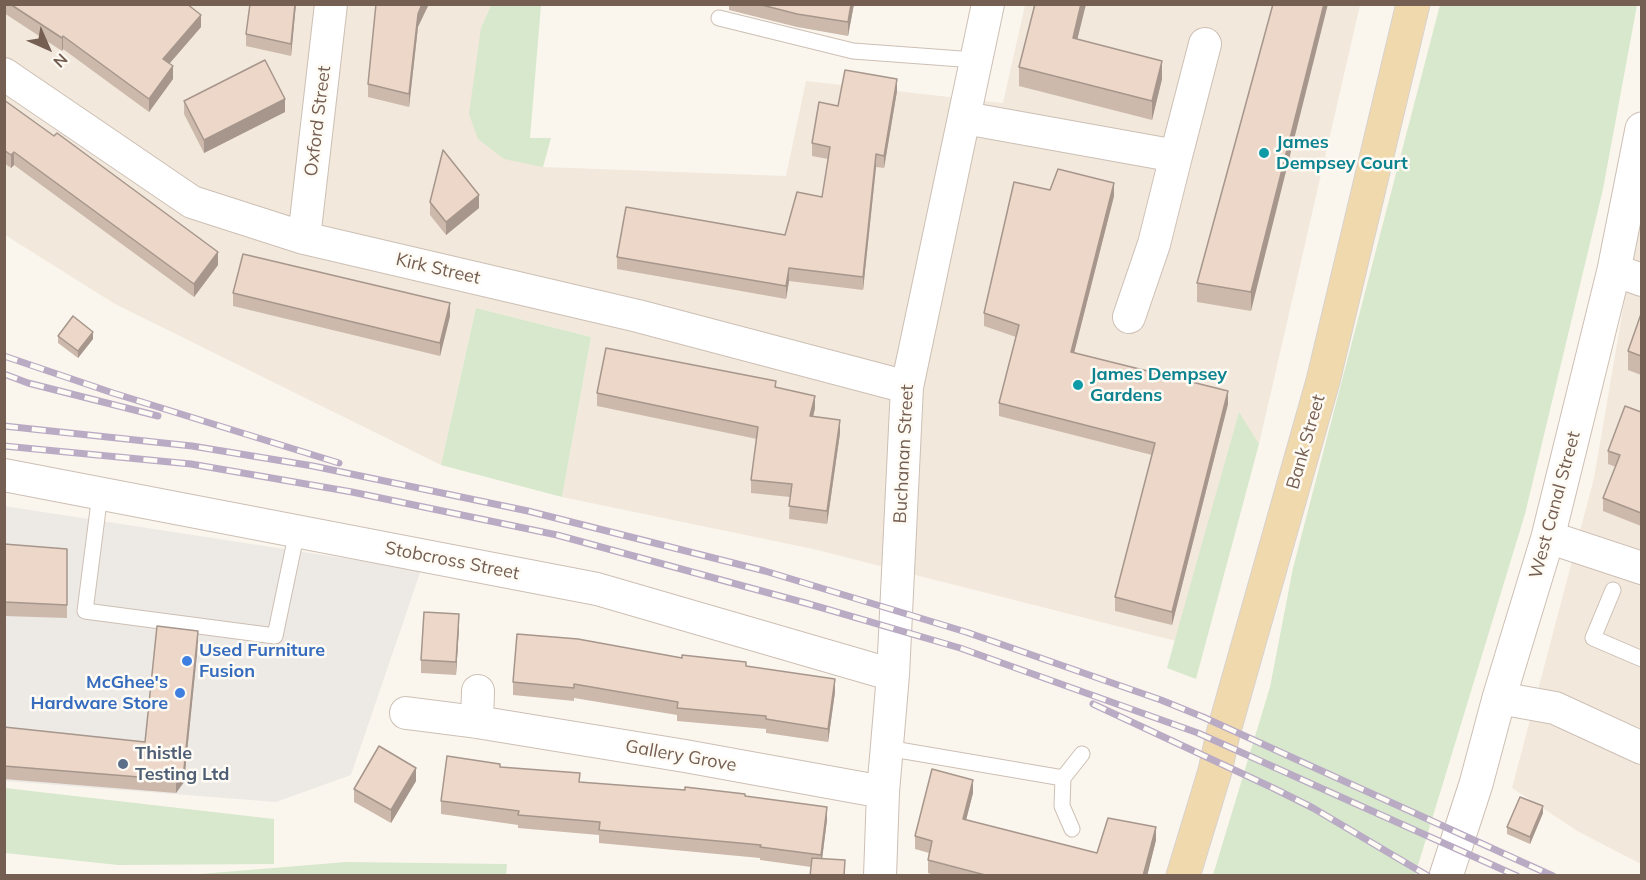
<!DOCTYPE html>
<style>
body{margin:0}
#map{position:relative;width:1646px;height:880px;overflow:hidden;background:#fbf6ed;font-family:Mulish,sans-serif}
canvas{display:block}
.frame{position:absolute;inset:0;border:6px solid #755f52;pointer-events:none}
.north{position:absolute;left:18px;top:18px;width:60px;height:60px;-webkit-text-stroke:4px #fefaf4;paint-order:stroke;rotate:135deg;font-size:16px;font-weight:700;line-height:24px;text-align:center;color:#755f52}
.north::after{content:'';display:block;margin:auto;width:21px;height:27px;background:#755f52;clip-path:polygon(50% 0,100% 100%,50% 72%,0 100%)}
</style>
<div id="map">
<canvas width="1646" height="880"></canvas>
<div class="frame"></div>
<div class="north">N</div>
</div>
<script>
const ctx = document.querySelector('canvas').getContext('2d');
ctx.lineJoin = 'round';
function fillPath(path, color) { ctx.fillStyle = color; ctx.fill(path, 'evenodd'); }
const poly = rows => new Path2D(rows.map(r => 'M' + r).join(''));
function strokePath(path, color, width, dash) { ctx.strokeStyle = color; ctx.lineWidth = width; ctx.lineCap = dash ? 'butt' : 'round'; ctx.setLineDash(dash || []); ctx.stroke(path); }
function drawText(font, color, halo, rows, align = 'center') {
  ctx.font = font + ' Mulish,sans-serif'; ctx.lineWidth = 5; ctx.setLineDash([]); ctx.textBaseline = 'middle'; ctx.strokeStyle = halo; ctx.fillStyle = color; for (const [text, x, y, turn = 0] of rows) {
    ctx.save(); ctx.translate(x, y); ctx.rotate((+turn || 0) * Math.PI / 180); ctx.textAlign = isNaN(turn) ? turn : align; if (halo) ctx.strokeText(text, 0, 0); ctx.fillText(text, 0, 0); ctx.restore();
  }
}
fillPath(poly([
 [4,5,491,5,481,28,486,145,543,167,786,176,806,81,1003,103,1025,5,1360,5,1259,444,1239,413,1176,641,813,549,562,497,591,337,476,308,441,465,115,304,5,235],
 [1641,204,1641,864,1579,832,1512,788,1594,478]
]), '#f2e8dc');
fillPath(poly([
 [4,506,421,570,351,775,276,802,5,781]
]), '#ede9e5');
fillPath(poly([
 [491,5,541,5,530,138,551,138,543,167,504,159,478,139,469,114,481,28],
 [1440,5,1637,5,1603,189,1525,514,1415,875,1213,875,1270,687,1293,568],
 [476,308,591,337,562,497,441,465],
 [1239,412,1259,444,1196,679,1167,668],
 [5,788,274,819,274,864,118,865,5,853],
 [346,862,507,864,506,876,188,875]
]), '#d7e8cc');
const service = poly([
 [719,18,853,51,975,60],
 [100,494,85,611,275,636,297,531],
 [1613,590,1593,638,1642,659],
 [887,748,1063,778,1082,754],
 [1063,778,1062,806,1072,829]
]);
const minor = poly([
 [4,74,192,202,304,238,638,316,907,387],
 [965,118,1176,156,1154,244,1129,317],
 [1176,156,1205,44],
 [304,238,331,4],
 [1614,270,1642,280],
 [4,475,597,589,893,675],
 [1548,537,1642,568],
 [1499,698,1555,708,1642,748],
 [406,713,477,722,685,756,883,792],
 [477,722,478,691],
 [880,876,883,792,893,675,907,387,988,4]
]);
const tertiary = poly([
 [1446,876,1476,784,1499,698,1548,537,1614,270,1642,129]
]);
const primary = poly([
 [1183,876,1215,771,1223,734,1323,381,1413,4]
]);
strokePath(service, '#cdbfb4', 17);
strokePath(minor, '#cdbfb4', 34);
strokePath(tertiary, '#cdbfb4', 35);
strokePath(primary, '#d8d2cf', 35);
strokePath(service, '#fff', 15);
strokePath(minor, '#fff', 32);
strokePath(tertiary, '#fff', 33);
strokePath(primary, '#f1d9ae', 33);
const rail = poly([
 [4,356,113,393,339,463],
 [4,374,28,383,158,416],
 [4,426,192,446,313,466,528,511,765,571,966,632,1161,700,1203,717,1553,876],
 [4,446,191,464,352,492,557,535,809,604,960,648,1198,733,1517,876],
 [1093,704,1273,788,1313,808,1428,876]
]);
strokePath(rail, '#baabc5', 7);
strokePath(rail, '#fefaf4', 4.5, [14]);
fillPath(poly([
 [4,4,187,4,201,27,169,64,173,79,149,112,63,49,62,51,4,13],
 [296,4,291,56,246,46,246,34],
 [729,4,854,4,848,36,797,27,729,10],
 [1086,4,1077,39,1162,79,1152,120,1019,86,1019,67],
 [1273,4,1251,311,1197,302,1197,283],
 [418,27,409,107,368,97,368,84],
 [897,91,884,168,876,167,863,290,789,281,786,299,617,269,617,257,785,235,822,197,828,159,812,156,812,143,838,106],
 [4,100,218,265,194,297,14,165,11,168,4,163],
 [184,101,285,112,204,153,184,114],
 [1050,190,1114,196,1074,352,1228,404,1172,625,1115,611,1115,597,1152,455,999,416,999,403,1016,337,984,326,984,313],
 [430,202,479,208,446,235,430,215],
 [233,293,450,316,440,356,233,306],
 [1641,314,1641,375,1628,370,1628,351],
 [58,336,93,339,78,358,58,343],
 [776,388,815,408,813,417,840,433,827,524,789,519,790,497,751,493,751,480,757,439,597,406,597,393],
 [1641,412,1641,526,1603,511,1603,498,1616,467,1608,464,1608,451],
 [4,544,67,549,67,618,4,616],
 [459,628,456,675,421,673,421,660],
 [198,644,184,782,176,793,4,779,4,727,145,742],
 [682,658,746,666,835,692,828,742,766,733,766,729,677,721,677,715,574,698,574,701,513,695,513,682],
 [500,767,580,782,745,796,827,820,822,858,811,867,760,860,760,858,599,843,599,835,518,828,518,825,441,814,441,801],
 [416,781,391,823,354,802,354,789],
 [973,793,966,820,1097,853,1156,840,1147,876,936,876,928,873,928,860,929,853,915,849,915,836],
 [1543,813,1530,844,1507,834,1507,827]
]), '#ccb9ac');
fillPath(poly([
 [295,4,296,4,291,56,291,44],
 [422,4,429,4,418,27,409,107,409,94,418,14],
 [851,4,854,4,848,36,848,22],
 [1081,4,1086,4,1073,57,1073,38],
 [1324,4,1328,4,1251,311,1251,292],
 [201,15,201,27,163,71,163,59],
 [63,36,63,49,62,51,62,38],
 [1162,61,1162,79,1152,120,1152,101],
 [173,66,173,79,149,112,149,99],
 [897,79,897,91,884,168,884,156],
 [285,99,285,112,204,153,204,140],
 [14,152,14,165,11,168,11,155],
 [876,154,876,167,863,290,863,277],
 [1114,183,1114,196,1071,365,1071,352],
 [479,195,479,208,446,235,446,222],
 [218,252,218,265,194,297,194,284],
 [789,268,789,281,786,299,786,286],
 [450,303,450,316,440,356,440,343],
 [93,332,93,339,78,358,78,351],
 [1228,391,1228,404,1172,625,1172,612],
 [815,396,815,408,810,429,810,416],
 [840,420,840,433,827,524,827,511],
 [459,614,459,628,456,675,456,662],
 [198,631,198,644,184,782,176,793,176,780],
 [835,679,835,692,828,742,828,729],
 [416,768,416,781,391,823,391,810],
 [973,780,973,793,963,832,963,819],
 [1543,806,1543,813,1530,844,1530,837],
 [827,807,827,820,821,868,821,855],
 [1156,827,1156,840,1147,876,1143,876]
]), '#a6968c');
const building = poly([
 [10,4,187,4,201,15,163,59,173,66,149,99,63,36,62,38,10,4],
 [250,4,295,4,291,44,246,34,250,4],
 [376,4,422,4,418,14,409,94,368,84,376,4],
 [758,4,851,4,848,22,797,14,758,4],
 [1035,4,1081,4,1073,38,1162,61,1152,101,1019,67,1035,4],
 [1273,4,1324,4,1251,292,1197,283,1273,4],
 [265,60,285,99,204,140,184,101,265,60],
 [845,70,897,79,884,156,876,154,863,277,789,268,786,286,617,257,626,207,785,235,797,192,822,197,830,147,812,143,819,102,838,106,845,70],
 [4,100,54,136,57,133,218,252,194,284,14,152,11,155,4,150,4,100],
 [443,150,479,195,446,222,430,202,443,150],
 [1058,169,1114,183,1071,352,1228,391,1172,612,1115,597,1155,443,999,403,1019,325,984,313,1014,182,1050,190,1058,169],
 [243,254,450,303,440,343,233,293,243,254],
 [1641,314,1641,356,1628,351,1641,314],
 [73,316,93,332,78,351,58,336,73,316],
 [606,348,776,381,775,387,815,396,810,416,840,420,827,511,789,506,792,484,751,480,758,427,597,393,606,348],
 [1625,406,1641,412,1641,513,1603,498,1620,455,1608,451,1625,406],
 [4,544,67,549,67,605,4,602,4,544],
 [424,612,459,614,456,662,421,660,424,612],
 [157,626,198,631,184,769,176,780,4,766,4,727,145,742,157,626],
 [517,634,578,639,682,658,682,655,746,662,746,666,835,679,828,729,766,719,766,716,677,708,678,702,574,684,574,688,513,682,517,634],
 [379,746,416,768,391,810,354,789,379,746],
 [447,756,500,764,500,767,580,773,579,782,685,790,685,787,745,794,745,796,827,807,821,855,760,847,761,845,599,830,600,822,518,815,519,811,441,801,447,756],
 [932,769,973,780,963,819,1097,853,1108,818,1156,827,1143,876,989,876,928,860,932,841,915,836,932,769],
 [1520,797,1543,806,1530,837,1507,827,1520,797],
 [812,858,845,860,844,876,810,876,812,858]
]);
fillPath(building, '#edd7c8');
strokePath(building, '#a6968c', 1.5);
for (const [x, y, r, color] of [
 [1264,153,6,"#0f9aa8"],
 [1078,385,6,"#0f9aa8"],
 [187,661,6,"#3f7fe0"],
 [180,693,6,"#3f7fe0"],
 [123,764,6,"#5c6f8a"]
]) { const dot = new Path2D(); dot.arc(x, y, r, 0, 2 * Math.PI); ctx.fillStyle = color; ctx.fill(dot); strokePath(dot, '#fefaf4', 2); }
drawText('18px', '#755f52', '#fefaf4', [
 ["Oxford Street",318,121,-83],
 ["Kirk Street",438,269,13],
 ["Bank Street",1306,442,-74],
 ["Buchanan Street",904,454,-87],
 ["West Canal Street",1555,505,-75],
 ["Stobcross Street",452,561,11],
 ["Gallery Grove",681,756,10]
]);
drawText('bold 18px', '#0d838f', '#fefaf4', [
 ["James",1276,143],
 ["Dempsey Court",1276,164],
 ["James Dempsey",1090,375],
 ["Gardens",1090,396]
], 'left');
drawText('bold 18px', '#366cbe', '#fefaf4', [
 ["Used Furniture",199,651],
 ["Fusion",199,672],
 ["McGhee's",168,683,"right"],
 ["Hardware Store",168,704,"right"]
], 'left');
drawText('bold 18px', '#4e5e75', '#fefaf4', [
 ["Thistle",135,754],
 ["Testing Ltd",135,775]
], 'left');
</script>
